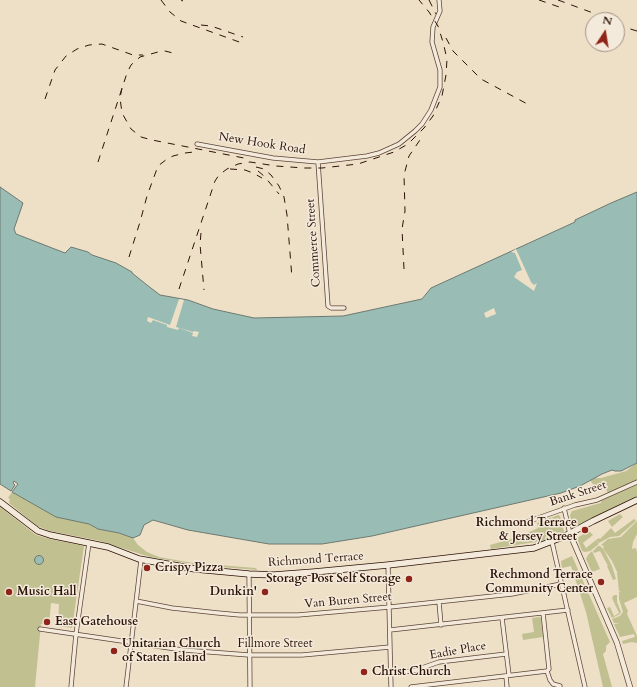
<!DOCTYPE html>
<style>
body{margin:0}
#map{position:relative;width:637px;height:687px;overflow:hidden;background:#eedfc7;font-family:Cardo,serif}
canvas{display:block}
.north{position:absolute;left:585px;top:12px;width:40px;height:40px;box-sizing:border-box;background:#f4eadb;border:1px solid #a49486;border-radius:50%;rotate:12deg;font-size:11px;font-weight:700;line-height:16px;text-align:center;color:#2c1207}
.north::after{content:'';display:block;margin:auto;width:14px;height:18px;background:#8f2418;clip-path:polygon(50% 0,100% 100%,50% 72%,0 100%)}
</style>
<div id="map">
<canvas width="637" height="687"></canvas>
<div class="north">N</div>
</div>
<script>
const ctx = document.querySelector('canvas').getContext('2d');
ctx.lineJoin = 'round';
function fillPath(path, color) { ctx.fillStyle = color; ctx.fill(path, 'evenodd'); }
const poly = rows => new Path2D(rows.map(r => 'M' + r).join(''));
function strokePath(path, color, width, dash) { ctx.strokeStyle = color; ctx.lineWidth = width; ctx.lineCap = dash ? 'butt' : 'round'; ctx.setLineDash(dash || []); ctx.stroke(path); }
function drawText(font, color, halo, rows, align = 'center') {
  ctx.font = font + ' Cardo,serif'; ctx.lineWidth = 3; ctx.setLineDash([]); ctx.textBaseline = 'middle'; ctx.strokeStyle = halo; ctx.fillStyle = color; for (const [text, x, y, turn = 0] of rows) {
    ctx.save(); ctx.translate(x, y); ctx.rotate((+turn || 0) * Math.PI / 180); ctx.textAlign = isNaN(turn) ? turn : align; if (halo) ctx.strokeText(text, 0, 0); ctx.fillText(text, 0, 0); ctx.restore();
  }
}
fillPath(poly([
 [637,463,637,480,608,493,605,488,599,490,594,486,590,480,594,478,601,478,619,473,626,471],
 [637,484,637,496,573,528,570,515,572,511,597,504,601,503,601,501],
 [12,492,56,517,89,524,98,529,119,533,133,538,138,545,147,552,159,557,193,563,256,568,257,570,198,565,150,557,100,541,50,531,37,526,9,503,10,499,8,498],
 [0,507,36,535,50,539,84,546,72,628,58,626,59,604,51,603,49,625,41,624,35,687,0,687],
 [620,514,623,517,612,527,608,521],
 [558,515,560,516,564,531,563,533,542,541,491,549,490,545,521,536,538,528,537,523],
 [634,519,636,521,619,536,610,537,599,543,596,540,599,538,600,539,611,528,615,533],
 [637,521,637,534,633,542,632,549,636,548,637,552,637,597,624,603,628,611,627,614,637,636,637,643,632,642,623,644,622,641,635,637,634,634,620,637,614,624,620,623,614,623,612,619,620,616,623,612,619,599,619,592,621,592,619,591,617,573,618,573,617,572,612,561,603,548,604,546,601,545,608,539,621,537],
 [589,531,593,535,583,543,586,548,596,540,599,544,590,551,585,552,582,551,577,538],
 [598,546,600,546,604,550,612,566,616,579,613,580,607,566,608,566,600,551,594,553,593,551],
 [592,551,600,569,592,572,586,559,588,555],
 [572,556,610,642,606,646,606,651,603,654,612,687,603,687,586,612,571,566,562,568,561,561],
 [614,595,617,595,617,602,621,612,620,614,612,618,607,608,610,607,614,616,619,613,612,598],
 [539,617,541,618,543,637,523,640,522,634,534,632,532,618]
]), '#c0c091');
const water = poly([
 [0,187,23,203,14,229,16,234,65,253,71,247,88,252,92,255,116,263,132,272,132,273,147,285,160,295,188,300,213,309,254,318,343,316,422,299,431,288,575,222,575,220,611,203,637,192,637,463,621,471,615,471,612,470,602,474,580,486,561,493,372,536,322,544,269,544,188,530,153,520,144,525,140,535,133,538,119,533,98,529,89,524,56,517,12,492,18,484,14,481,13,483,15,485,11,491,0,484,0,187],
 '34.5 560a4.5 4.5 0 1 1 9 0a4.5 4.5 0 1 1-9 0Z'
]);
fillPath(water, '#99bdb5');
strokePath(water, '#6d796f', 1);
fillPath(poly([
 [516,249,531,282,534,285,537,283,534,291,514,277,517,272,522,270,515,253,511,252],
 [179,299,184,300,176,327,193,332,194,331,199,332,197,337,192,336,193,333,179,328,178,330,167,327,167,325,153,320,151,323,147,321,148,317,170,325],
 [494,308,496,314,486,318,484,313]
]), '#eedfc7');
const minor = poly([
 [197,144,273,158,318,162,367,156,379,153,399,144,415,131,422,124,431,110,440,87,440,70,432,42,433,27,440,11,439,0],
 [318,162,328,306,331,308,344,308],
 [564,508,570,534],
 [524,523,575,505,597,500,637,482],
 [552,542,585,687],
 [388,565,391,687],
 [249,574,250,687],
 [136,601,172,608,218,613,240,615,298,615,390,607,512,594,561,584],
 [439,602,441,625],
 [502,618,509,675],
 [40,629,183,650,249,655,302,655,390,647],
 [390,630,568,610],
 [547,671,550,680,553,684,560,686],
 [391,673,413,671,439,662,506,654],
 [506,676,507,687],
 [71,687,76,634,89,543],
 [126,687,141,560],
 [411,687,547,671,549,669,543,613]
]);
const tertiary = poly([
 [570,534,617,643,630,687]
]);
const secondary = poly([
 [0,502,38,531,50,535,108,547,139,559,195,569,249,574,274,575,314,572,388,565,534,548,565,536,593,521,637,500]
]);
strokePath(minor, '#5c4537', 5);
strokePath(tertiary, '#5c4537', 6);
strokePath(secondary, '#2c1207', 7);
strokePath(minor, '#f4eadb', 3.5);
strokePath(tertiary, '#f4eadb', 4.5);
strokePath(secondary, '#f4eadb', 5.5);
strokePath(poly([
 [161,0,170,12,181,21,242,43],
 [181,0,183,1],
 [429,0,436,14],
 [539,0,565,9],
 [558,0,612,20],
 [201,25,211,26,243,37],
 [617,25,637,31],
 [446,38,453,51,481,79,531,106],
 [122,88,120,98,122,113,131,129,141,137,152,140,249,159],
 [45,99,55,70,66,56,77,49,89,45,102,44,133,55,143,55],
 [98,162,127,73,131,65,140,57,158,52,165,51,177,54],
 [256,167,264,169,271,175,279,186,284,197,287,215,292,278],
 [230,169,245,170,253,173,262,178],
 [258,171,264,176,279,194],
 [201,233,200,244,204,290],
 [129,257,140,222,147,196,158,166,167,159,173,156,185,153,194,152],
 [404,269,402,229,405,211,404,175,409,156,422,137],
 [179,289,215,181,219,175,227,169,238,164,250,162,276,166,304,168,322,168,358,164,394,152,408,144,424,128,433,116,442,96,446,75,447,59,443,42,438,26,429,12,419,0]
]), '#2c1207', 1, [7, 7]);
for (const [x, y, r, color] of [
 [585,530,4,"#8f2418"],
 [147,568,4,"#8f2418"],
 [409,579,4,"#8f2418"],
 [601,582,4,"#8f2418"],
 [9,592,4,"#8f2418"],
 [265,592,4,"#8f2418"],
 [47,622,4,"#8f2418"],
 [114,651,4,"#8f2418"],
 [364,672,4,"#8f2418"]
]) { const dot = new Path2D(); dot.arc(x, y, r, 0, 2 * Math.PI); ctx.fillStyle = color; ctx.fill(dot); strokePath(dot, '#f4eadb', 1.5); }
drawText('12px', '#2c1207', '#f4eadb', [
 ["New Hook Road",262,144,9],
 ["Commerce Street",314,243,-94],
 ["Bank Street",578,494,-18],
 ["Richmond Terrace",316,560,-4],
 ["Van Buren Street",348,601,-5],
 ["Fillmore Street",275,644],
 ["Eadie Place",458,651,-10]
]);
drawText('bold 12px', '#2c1207', '#f4eadb', [
 ["Richmond Terrace",577,523,"right"],
 ["& Jersey Street",577,537,"right"],
 ["Crispy Pizza",155,568],
 ["Rechmond Terrace",593,575,"right"],
 ["Community Center",593,589,"right"],
 ["Storage Post Self Storage",401,579,"right"],
 ["Music Hall",17,592],
 ["Dunkin'",257,592,"right"],
 ["East Gatehouse",55,622],
 ["Unitarian Church",122,644],
 ["of Staten Island",122,658],
 ["Christ Church",372,672]
], 'left');
</script>
